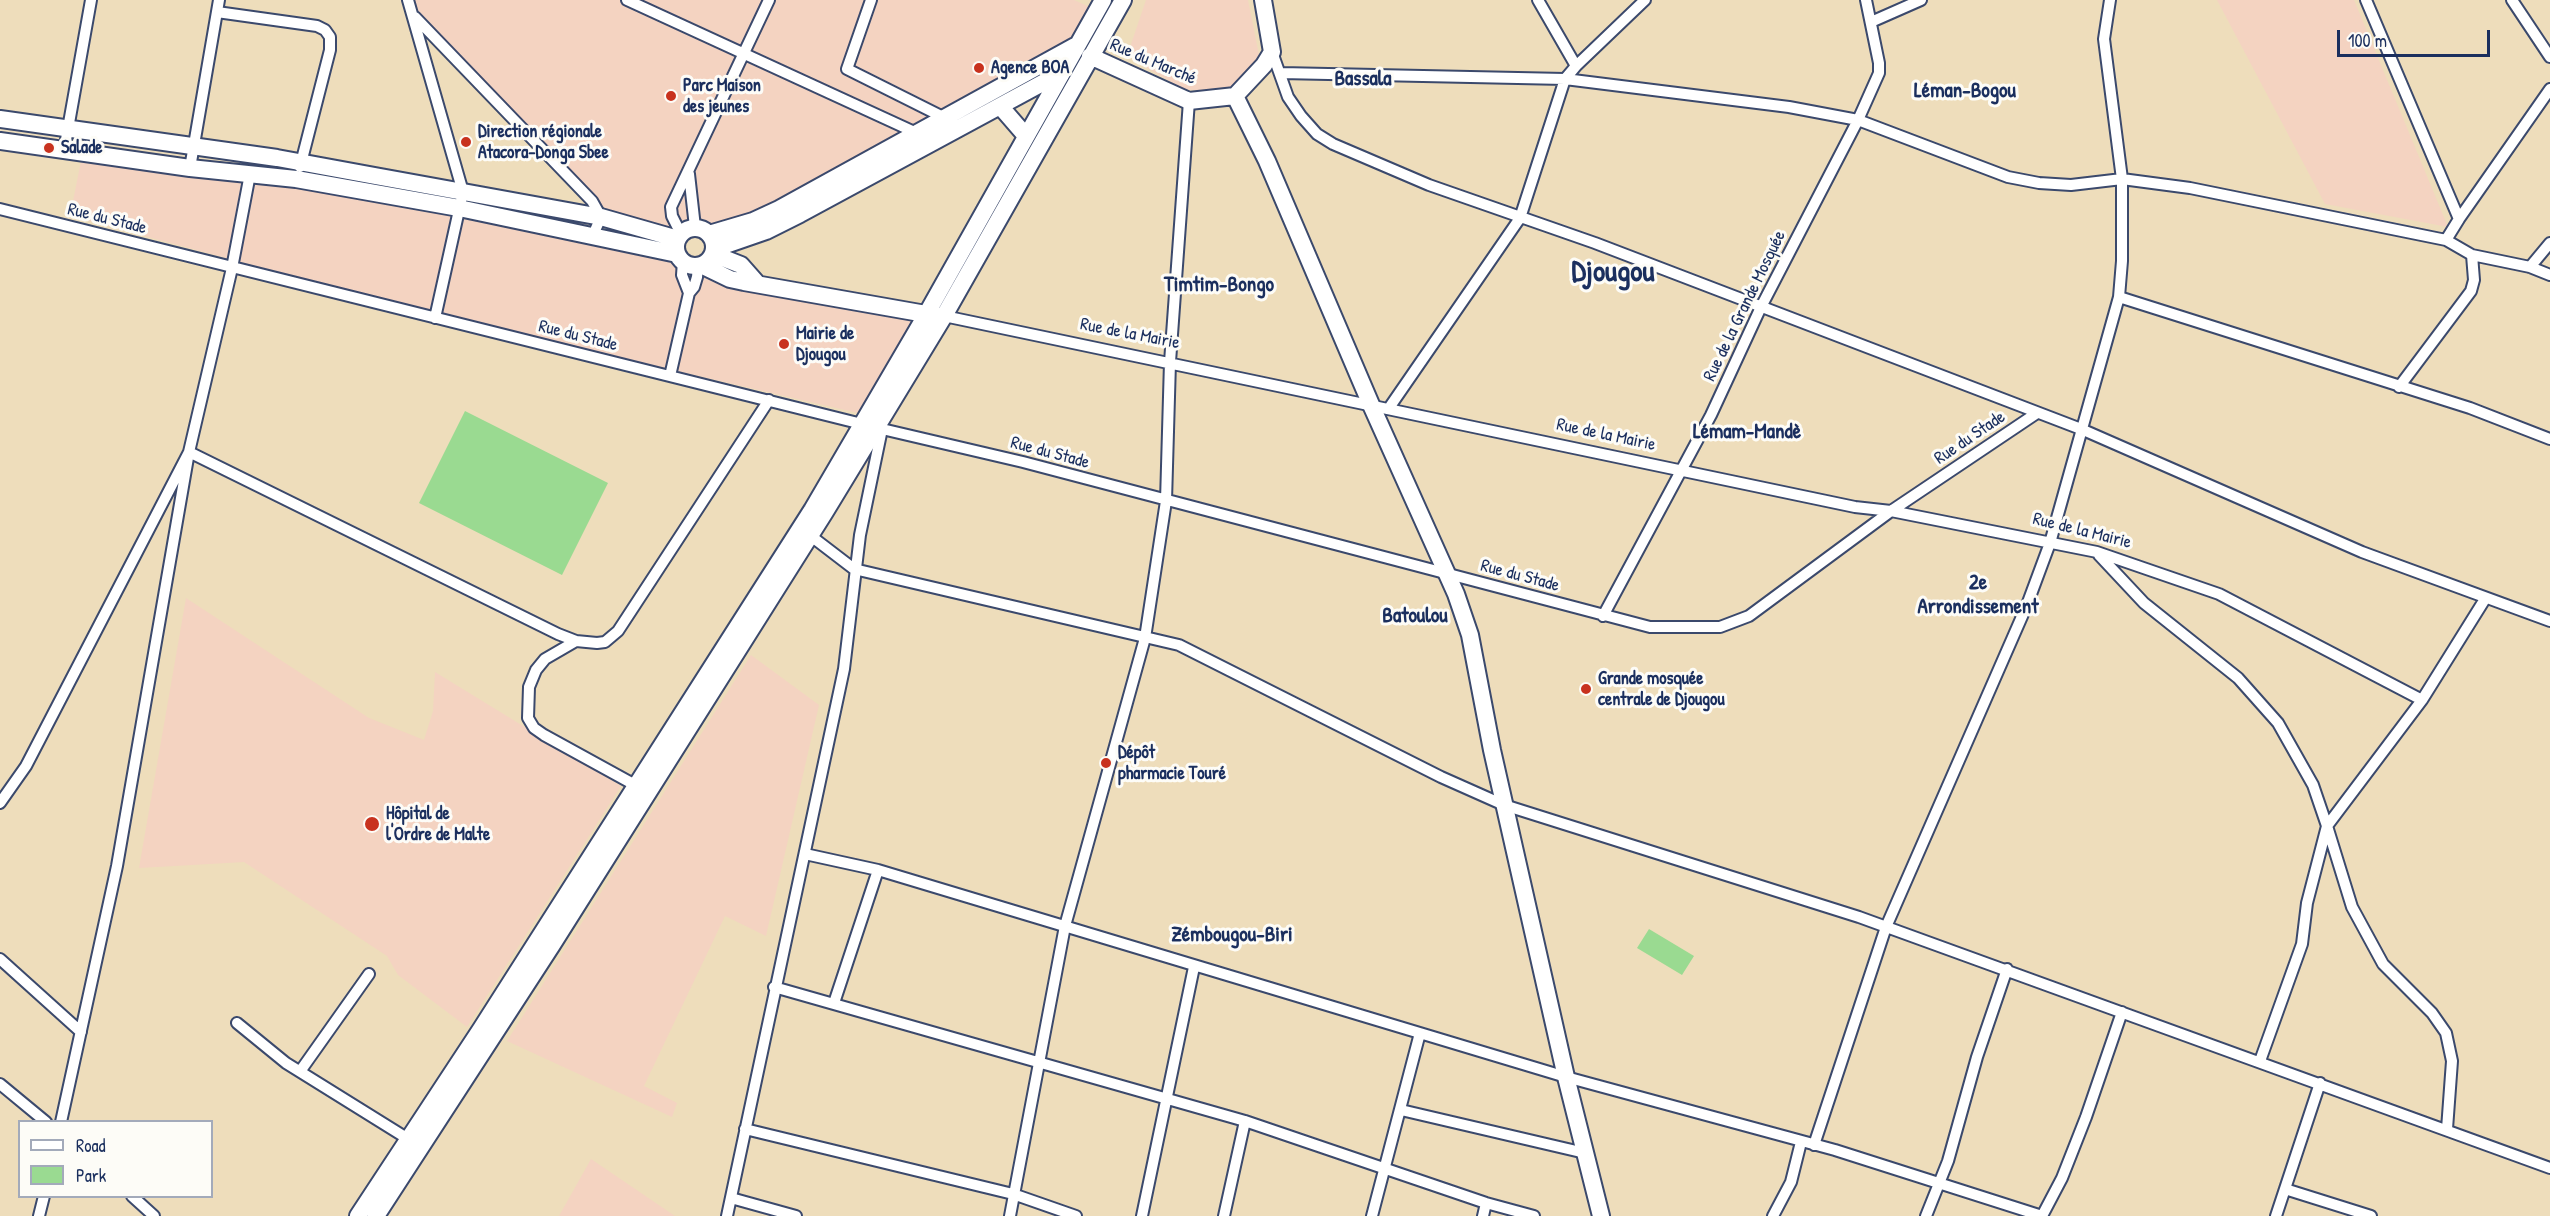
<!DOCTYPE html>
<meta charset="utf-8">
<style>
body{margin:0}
#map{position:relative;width:2550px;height:1216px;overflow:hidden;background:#edb;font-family:"Patrick Hand",sans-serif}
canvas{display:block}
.legend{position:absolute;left:18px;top:1120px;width:195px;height:78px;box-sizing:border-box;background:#fdfcf7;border:2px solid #a3aaba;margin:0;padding:8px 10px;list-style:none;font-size:18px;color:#1b2f5e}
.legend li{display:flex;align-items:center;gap:12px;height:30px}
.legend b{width:30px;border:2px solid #a3aaba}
.scale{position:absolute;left:2337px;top:30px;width:153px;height:27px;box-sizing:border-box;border:3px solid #1b2f5e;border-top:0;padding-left:8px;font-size:18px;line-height:21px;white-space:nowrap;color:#1b2f5e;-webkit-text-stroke:4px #fdfcf7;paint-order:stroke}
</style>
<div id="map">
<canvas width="2550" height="1216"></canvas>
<ul class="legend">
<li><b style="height:8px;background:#fff"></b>Road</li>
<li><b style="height:16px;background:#9ada91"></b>Park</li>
</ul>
<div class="scale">100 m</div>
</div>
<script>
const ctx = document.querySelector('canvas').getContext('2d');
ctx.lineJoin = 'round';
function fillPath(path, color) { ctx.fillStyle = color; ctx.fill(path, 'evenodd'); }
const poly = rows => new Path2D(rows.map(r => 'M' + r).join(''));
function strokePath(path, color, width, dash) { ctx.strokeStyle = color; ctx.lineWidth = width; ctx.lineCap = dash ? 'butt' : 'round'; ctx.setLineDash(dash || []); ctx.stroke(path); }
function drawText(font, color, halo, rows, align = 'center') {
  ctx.font = font + ' "Patrick Hand",sans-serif'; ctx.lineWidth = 6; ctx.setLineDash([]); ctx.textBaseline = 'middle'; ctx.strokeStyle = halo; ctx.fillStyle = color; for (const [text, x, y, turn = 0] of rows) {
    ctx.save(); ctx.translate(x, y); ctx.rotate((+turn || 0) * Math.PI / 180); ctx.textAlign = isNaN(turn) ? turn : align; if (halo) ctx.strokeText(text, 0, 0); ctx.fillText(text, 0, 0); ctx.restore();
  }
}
fillPath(poly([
 [412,0,1074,0,1094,9,1076,40,772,211,695,237,616,220,416,12],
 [1146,0,1248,0,1260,60,1235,87,1207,91,1183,89,1135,61,1129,50],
 [2217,0,2354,0,2448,227,2325,204],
 [81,161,473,211,912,321,862,414,449,318,70,216],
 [186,598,369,718,424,740,433,711,435,672,621,786,467,1027,398,975,387,956,244,862,139,868],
 [751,655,819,705,766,936,725,916,644,1086,677,1103,672,1117,507,1041],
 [591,1159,675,1216,559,1216]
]), '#f4d3c1');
fillPath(poly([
 [465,411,608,483,562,575,419,503],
 [1649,929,1694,956,1682,975,1637,948]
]), '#9ada91');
const street = poly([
 [408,0,463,192,435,318],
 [627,0,921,135],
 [871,0,847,69,943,117],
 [1538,0,1576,66],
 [2366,0,2459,219,2446,240],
 [2512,0,2550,57],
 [217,12,317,26,325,30,330,37,330,50,300,167],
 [415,17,592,201,601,217,593,235],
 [1871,22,1921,0],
 [1272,52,1288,97,1301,116,1317,134,1333,144,1429,185,1595,243,2081,429,2362,552,2550,621],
 [1281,73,1565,79,1789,107,1858,120,2008,177,2039,183,2071,185,2122,179,2190,188,2446,240,2472,255,2530,267,2550,275],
 [64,151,91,0],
 [190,168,219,0],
 [689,174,695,227],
 [0,209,882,429,1023,462,1650,627,1720,627,1749,616,1891,511,2037,413],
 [2459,219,2550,89],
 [681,234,672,216,671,207,769,0],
 [683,261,682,275,689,293],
 [2530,267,2550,243],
 [2119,297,2470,408,2550,439],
 [944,316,1855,507,1891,511,2097,552,2219,594,2422,700],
 [670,376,689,293,694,287,697,277,698,266],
 [2399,387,2471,291,2474,280,2472,255],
 [1389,408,1520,218,1565,79,1576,66,1645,0],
 [807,533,854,569,1179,645,1441,777,1504,805,1859,917,2550,1168],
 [2099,555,2144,603,2238,678,2278,723,2313,785,2327,826,2307,903,2302,944,2260,1061],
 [1603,616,1711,415,1761,307,1858,120,1879,73,1879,63,1866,0],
 [576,641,545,659,536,670,529,687,528,718,534,728,544,735,635,785],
 [0,803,26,766,189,452,232,268,250,174],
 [805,854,878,870,1566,1077,1835,1150,2042,1216],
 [0,959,81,1032],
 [774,987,1245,1121,1486,1203,1534,1216],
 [834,1003,878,870],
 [237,1023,286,1063,413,1142],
 [301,1070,369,974],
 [0,1084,46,1122],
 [1401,1110,1585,1153],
 [61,1122,117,866,189,452,558,634,576,641,597,643,605,642,618,631,769,400],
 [745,1129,1013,1194,1076,1216],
 [2447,1129,2452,1061,2446,1033,2432,1013,2383,964,2352,907,2327,826,2422,700,2485,599],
 [1814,1145,1886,927,2027,605,2050,543,2119,297,2122,261,2122,179,2104,39,2110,0],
 [2285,1189,2371,1216],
 [132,1196,154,1216],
 [731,1198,796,1216],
 [39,1216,44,1196],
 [727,1216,844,669,860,535,882,429],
 [1010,1216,1065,926,1145,638,1166,501,1170,362,1189,101],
 [1142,1216,1194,967],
 [1224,1216,1245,1121],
 [1372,1216,1420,1033],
 [1483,1216,1486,1203],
 [1773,1216,1791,1182,1801,1142],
 [1926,1216,1948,1161,1977,1057,2007,969],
 [2042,1216,2062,1178,2086,1117,2122,1012],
 [2276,1216,2320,1083]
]);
const primary = poly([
 [1090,56,1189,101,1235,96,1264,65,1272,52,1263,0],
 [1235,96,1267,161,1372,407,1456,594,1470,635,1492,750,1566,1077,1601,1216],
 [1000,106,1026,136],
 [0,119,277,158,375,176,601,217,678,239],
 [0,141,190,168,296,179,459,208,677,254],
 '676 247a19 19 0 1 1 38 0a19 19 0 1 1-38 0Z',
 [709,234,753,221,779,209,1075,46],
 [714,249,766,231,800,214,1061,73],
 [713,254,741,265,756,282],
 [701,265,730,279,744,282,937,316],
 [358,1216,481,1029,812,510,926,315,1103,0],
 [376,1216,552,945,825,512,944,316,1123,0]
]);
strokePath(street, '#3b496c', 14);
strokePath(primary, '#3b496c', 20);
strokePath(street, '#fff', 10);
strokePath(primary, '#fff', 16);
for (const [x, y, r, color] of [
 [979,68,6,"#c8321e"],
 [671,96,6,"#c8321e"],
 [466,142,6,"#c8321e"],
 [49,148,6,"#c8321e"],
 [784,344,6,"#c8321e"],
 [1586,689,6,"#c8321e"],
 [1106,763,6,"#c8321e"],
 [372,824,8,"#c8321e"]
]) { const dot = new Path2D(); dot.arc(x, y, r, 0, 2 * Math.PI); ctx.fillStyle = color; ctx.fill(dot); strokePath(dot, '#fdfcf7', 2); }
drawText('18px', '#1b2f5e', '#fdfcf7', [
 ["Rue du Marché",1153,62,23],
 ["Rue du Stade",107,219,14],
 ["Rue de la Grande Mosquée",1745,306,-64],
 ["Rue de la Mairie",1130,334,11],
 ["Rue du Stade",578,336,14],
 ["Rue de la Mairie",1606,435,12],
 ["Rue du Stade",1970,438,-34],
 ["Rue du Stade",1050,453,15],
 ["Rue de la Mairie",2082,531,14],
 ["Rue du Stade",1520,576,15]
]);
drawText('bold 18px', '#1b2f5e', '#fdfcf7', [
 ["Agence BOA",991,68],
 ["Parc Maison",683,86],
 ["des jeunes",683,107],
 ["Direction régionale",478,132],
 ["Atacora-Donga Sbee",478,153],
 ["Salade",61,148],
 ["Mairie de",796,334],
 ["Djougou",796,355],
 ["Grande mosquée",1598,679],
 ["centrale de Djougou",1598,700],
 ["Dépôt",1118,753],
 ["pharmacie Touré",1118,774],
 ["Hôpital de",386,814],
 ["l'Ordre de Malte",386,835]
], 'left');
drawText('bold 21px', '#1b2f5e', '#fdfcf7', [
 ["Bassala",1363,79],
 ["Léman-Bogou",1965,91],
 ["Timtim-Bongo",1219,285],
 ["Lémam-Mandè",1747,432],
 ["2e",1978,583],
 ["Arrondissement",1978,607],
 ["Batoulou",1415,616],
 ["Zémbougou-Biri",1232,935]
]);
drawText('bold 30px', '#1b2f5e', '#fdfcf7', [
 ["Djougou",1613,273]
]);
</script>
